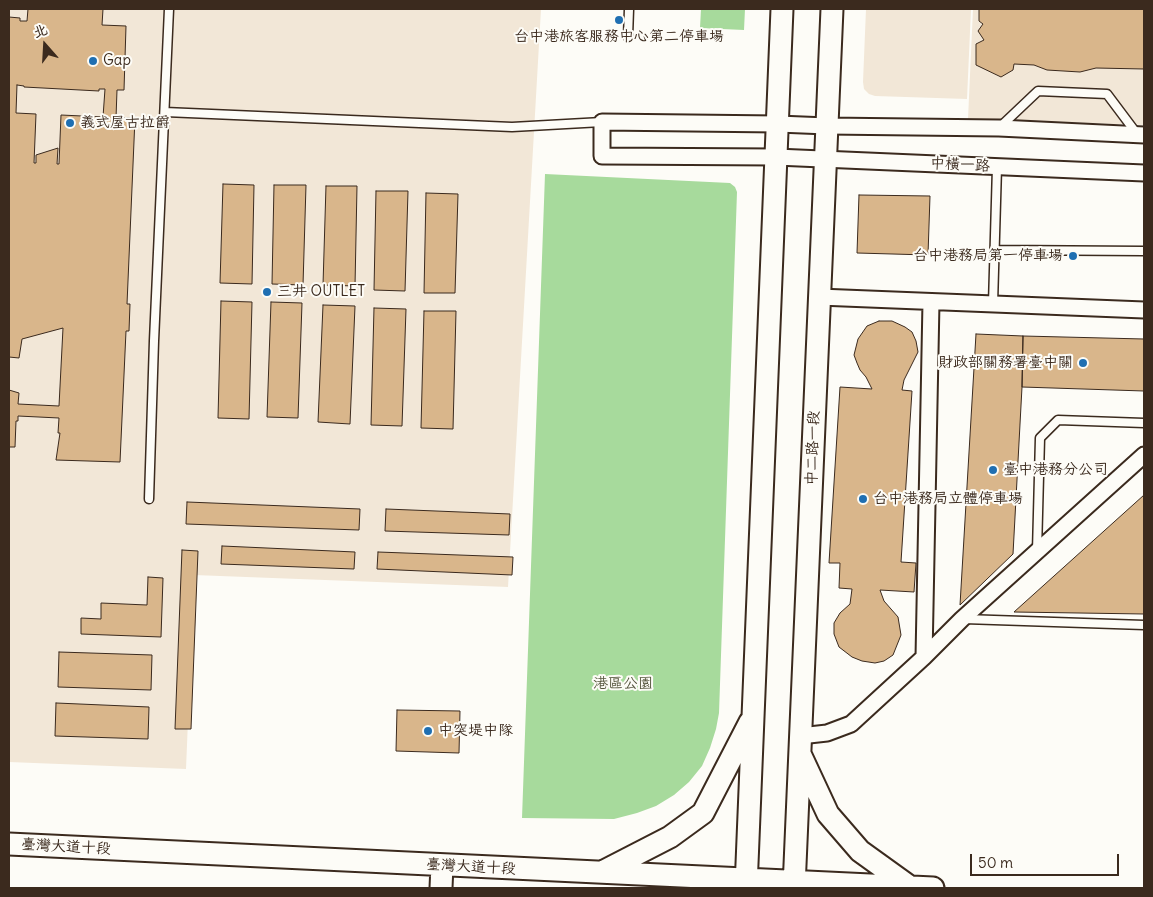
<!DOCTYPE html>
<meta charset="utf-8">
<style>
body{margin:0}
#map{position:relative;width:1153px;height:897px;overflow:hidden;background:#fdfcf7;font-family:Delius,"LXGW WenKai TC",sans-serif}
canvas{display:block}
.frame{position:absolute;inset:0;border:10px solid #3b2a1e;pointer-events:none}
.north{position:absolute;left:20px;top:20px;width:50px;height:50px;-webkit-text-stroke:4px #fdfcf7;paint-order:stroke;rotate:341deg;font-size:14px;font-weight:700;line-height:20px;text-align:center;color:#3b2a1e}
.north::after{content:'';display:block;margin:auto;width:18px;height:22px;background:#3b2a1e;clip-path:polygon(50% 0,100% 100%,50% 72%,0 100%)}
.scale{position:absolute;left:970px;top:854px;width:149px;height:22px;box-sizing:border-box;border:2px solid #3b2a1e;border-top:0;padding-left:6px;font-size:15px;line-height:18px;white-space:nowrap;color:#3b2a1e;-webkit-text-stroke:4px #fdfcf7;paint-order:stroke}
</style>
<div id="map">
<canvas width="1153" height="897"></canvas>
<div class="frame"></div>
<div class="north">北</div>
<div class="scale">50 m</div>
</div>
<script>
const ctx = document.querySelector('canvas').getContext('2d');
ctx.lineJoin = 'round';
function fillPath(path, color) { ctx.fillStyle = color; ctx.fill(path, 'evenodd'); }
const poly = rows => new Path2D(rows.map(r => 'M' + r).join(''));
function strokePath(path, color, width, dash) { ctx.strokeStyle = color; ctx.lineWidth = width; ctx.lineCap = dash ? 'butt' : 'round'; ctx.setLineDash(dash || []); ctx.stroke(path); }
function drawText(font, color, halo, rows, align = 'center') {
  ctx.font = font + ' Delius,"LXGW WenKai TC",sans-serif'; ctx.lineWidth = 4; ctx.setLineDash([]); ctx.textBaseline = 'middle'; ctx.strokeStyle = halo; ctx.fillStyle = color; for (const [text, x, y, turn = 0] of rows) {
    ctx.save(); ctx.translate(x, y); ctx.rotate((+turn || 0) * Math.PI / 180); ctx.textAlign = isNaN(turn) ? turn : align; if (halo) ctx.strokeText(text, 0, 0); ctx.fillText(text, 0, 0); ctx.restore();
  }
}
fillPath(poly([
 [9,9,541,9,508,587,194,575,186,769,9,762],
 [866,9,971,9,967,99,875,96,869,94,864,89,863,82],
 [973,9,1144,9,1144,125,968,119]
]), '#f2e7d7');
fillPath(poly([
 [701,9,745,9,744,30,700,28],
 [545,174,730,183,735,187,737,192,719,713,716,729,710,748,702,766,689,782,674,795,656,806,637,813,614,819,522,818]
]), '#a7da9c');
const building = poly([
 [28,9,103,9,102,25,126,26,124,90,117,90,116,118,135,118,127,304,130,304,129,331,126,331,120,462,56,460,60,433,58,433,59,418,18,416,18,421,16,421,15,447,9,447,9,390,19,393,18,404,59,406,63,328,22,339,19,358,9,357,9,17,20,18,20,21,27,21,28,9],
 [17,85,24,86,24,87,99,91,99,89,105,89,103,117,61,115,59,164,57,164,58,148,36,155,36,163,34,163,36,114,16,113,17,85],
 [979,9,1144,9,1144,69,1096,68,1080,72,1047,70,1034,65,1014,64,1013,70,1001,77,976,65,976,44,984,40,978,31,983,24,979,21,979,9],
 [223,184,254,185,252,284,220,283,223,184],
 [274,185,306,185,303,285,272,284,274,185],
 [326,186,357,186,355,286,323,285,326,186],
 [376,191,408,191,405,291,374,290,376,191],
 [426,193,458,194,455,293,424,293,426,193],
 [859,195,930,196,928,255,857,253,859,195],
 [221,301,252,302,249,419,218,418,221,301],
 [271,302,302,303,298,418,267,417,271,302],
 [323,305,355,306,350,424,318,422,323,305],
 [374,308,406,309,402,426,371,425,374,308],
 [424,311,456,311,453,429,421,428,424,311],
 [879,321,892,321,905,327,912,332,916,341,918,352,904,380,902,390,912,391,901,562,916,563,914,592,880,590,884,601,898,617,901,635,893,655,884,661,875,663,862,661,852,657,839,647,834,634,834,623,840,613,850,604,852,589,839,588,840,563,829,563,840,387,872,389,866,377,860,370,857,363,854,355,858,339,867,326,879,321],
 [976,334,1023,336,1022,387,1013,554,960,605,976,334],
 [1023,336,1144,339,1144,391,1022,387,1023,336],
 [1144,495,1144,614,1014,612,1144,495],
 [187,502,360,509,359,530,186,524,187,502],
 [386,509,510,514,509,535,385,531,386,509],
 [222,546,355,552,354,569,221,564,222,546],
 [182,550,198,551,191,729,175,729,182,550],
 [378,552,513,557,512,575,377,569,378,552],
 [148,577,163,578,161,637,81,634,81,618,101,619,101,603,147,605,148,577],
 [59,652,152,655,151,690,58,687,59,652],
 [56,703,149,707,148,739,55,736,56,703],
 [397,710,460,711,459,753,396,751,397,710]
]);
fillPath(building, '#d9b68b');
strokePath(building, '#3b2a1e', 1);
const lane = poly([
 [628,37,629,9],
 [165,112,512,127,602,122],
 [1000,127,1038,91,1107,94,1137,134],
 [995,250,1144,251],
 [993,304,997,167],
 [149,499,154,341,169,9],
 [1037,551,1040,438,1058,420,1144,423],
 [964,619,1144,625]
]);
const street = poly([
 [1144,135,999,128,827,126,778,124,602,122,602,156,776,157,1144,173],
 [819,297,1144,310],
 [924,657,931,302],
 [800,736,827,733,851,724,924,657,962,619,1144,455]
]);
const secondary = poly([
 [801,756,828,814,860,851,910,887],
 [9,844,933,888],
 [602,872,670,837,703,813,750,722],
 [441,888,442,865],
 [746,888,782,9],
 [794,888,832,9]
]);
strokePath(lane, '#3b2a1e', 11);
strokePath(street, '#3b2a1e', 19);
strokePath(secondary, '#3b2a1e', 25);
strokePath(lane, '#fdfcf7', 8);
strokePath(street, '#fdfcf7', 15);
strokePath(secondary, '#fdfcf7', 21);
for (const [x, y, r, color] of [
 [619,20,5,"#1f6fb2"],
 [93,61,5,"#1f6fb2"],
 [70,123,5,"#1f6fb2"],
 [1073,256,5,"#1f6fb2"],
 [267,292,5,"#1f6fb2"],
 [1083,363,5,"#1f6fb2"],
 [993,470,5,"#1f6fb2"],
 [863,499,5,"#1f6fb2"],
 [428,731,5,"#1f6fb2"]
]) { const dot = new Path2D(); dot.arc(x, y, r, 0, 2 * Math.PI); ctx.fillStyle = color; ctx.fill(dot); strokePath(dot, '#fdfcf7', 2); }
drawText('15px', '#3b2a1e', '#fdfcf7', [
 ["台中港旅客服務中心第二停車場",619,37,"center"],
 ["Gap",103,61],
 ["義式屋古拉爵",80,123],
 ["台中港務局第一停車場",1063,256,"right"],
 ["三井 OUTLET",277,292],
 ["財政部關務署臺中關",1073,363,"right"],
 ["臺中港務分公司",1003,470],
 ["台中港務局立體停車場",873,499],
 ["中突堤中隊",438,731]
], 'left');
drawText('15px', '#3b2a1e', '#fdfcf7', [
 ["中橫一路",960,165,3],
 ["中二路一段",813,448,-88],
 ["臺灣大道十段",66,847,3],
 ["臺灣大道十段",471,867,3]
]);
drawText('15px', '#56563e', '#fdfcf7', [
 ["港區公園",623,684]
]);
</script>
